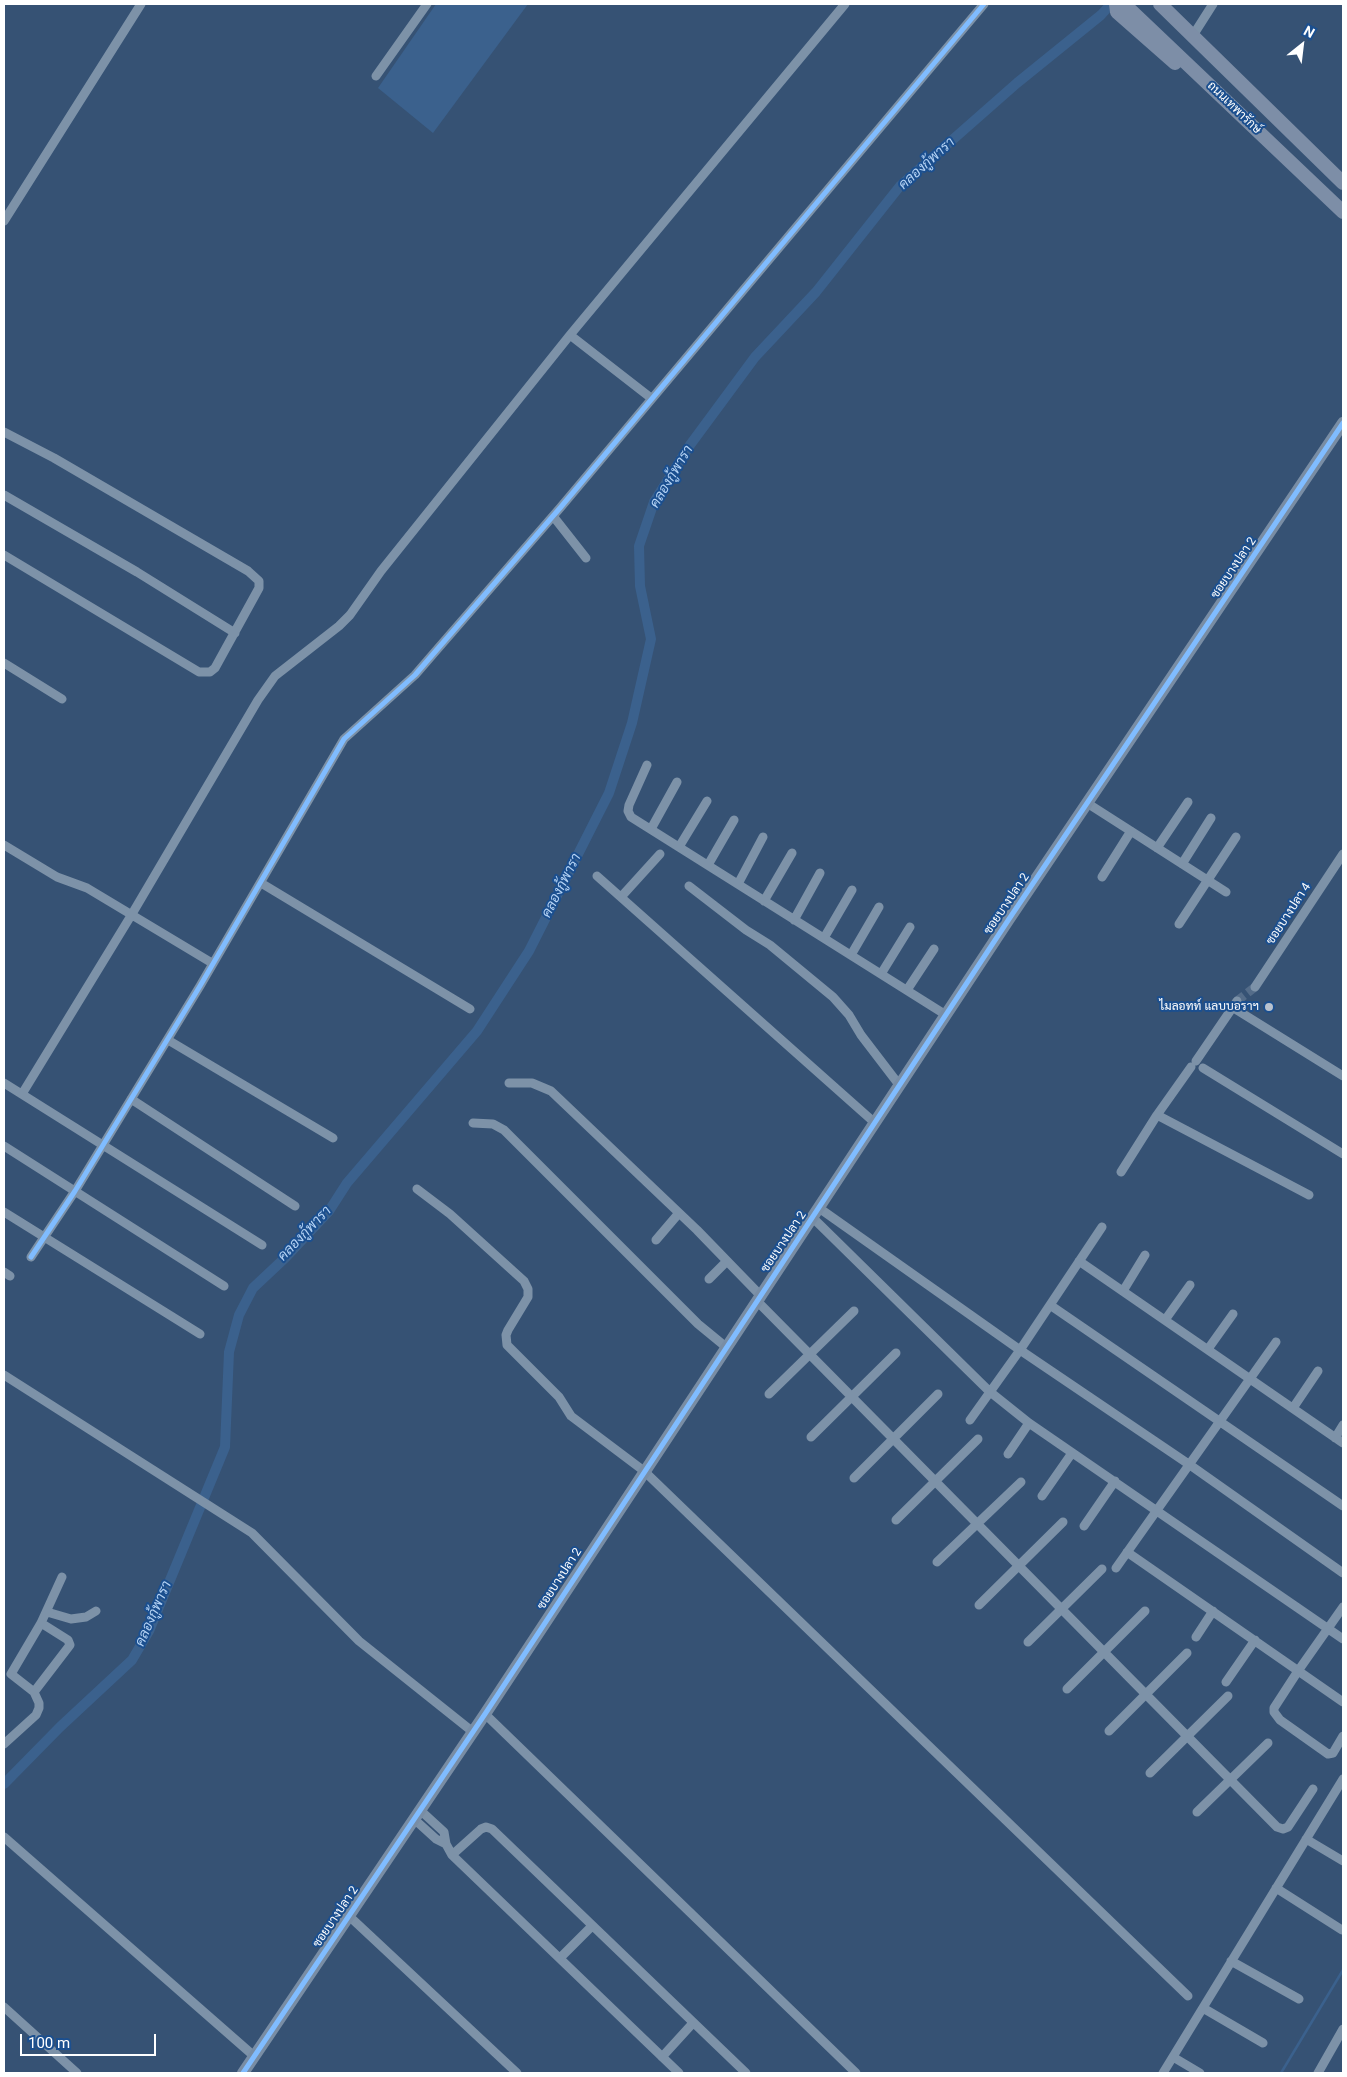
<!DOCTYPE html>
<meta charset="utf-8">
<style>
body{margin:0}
#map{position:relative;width:1347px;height:2077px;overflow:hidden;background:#365274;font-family:Roboto,sans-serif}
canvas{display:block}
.frame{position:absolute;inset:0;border:5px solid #fff;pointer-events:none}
.north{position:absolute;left:1277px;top:20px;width:50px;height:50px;-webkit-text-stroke:4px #1b4f8f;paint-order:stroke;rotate:29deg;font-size:14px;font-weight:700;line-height:20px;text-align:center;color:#fff}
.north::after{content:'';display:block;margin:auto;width:18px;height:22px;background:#fff;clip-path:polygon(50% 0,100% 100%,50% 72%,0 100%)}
.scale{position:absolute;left:20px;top:2034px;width:136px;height:22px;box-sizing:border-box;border:2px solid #fff;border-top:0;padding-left:6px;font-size:15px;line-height:18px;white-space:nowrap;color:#fff;-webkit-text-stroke:4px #1b4f8f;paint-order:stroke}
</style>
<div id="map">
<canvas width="1347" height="2077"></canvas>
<div class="frame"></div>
<div class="north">N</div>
<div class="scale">100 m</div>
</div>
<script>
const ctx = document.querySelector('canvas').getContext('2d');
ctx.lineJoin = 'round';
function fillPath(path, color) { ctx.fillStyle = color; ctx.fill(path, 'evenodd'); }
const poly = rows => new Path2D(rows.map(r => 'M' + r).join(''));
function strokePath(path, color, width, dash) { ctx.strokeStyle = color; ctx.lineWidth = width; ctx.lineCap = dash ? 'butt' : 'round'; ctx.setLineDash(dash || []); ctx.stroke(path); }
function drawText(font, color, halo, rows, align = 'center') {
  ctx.font = font + ' Roboto,Sarabun,sans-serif'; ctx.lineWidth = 4; ctx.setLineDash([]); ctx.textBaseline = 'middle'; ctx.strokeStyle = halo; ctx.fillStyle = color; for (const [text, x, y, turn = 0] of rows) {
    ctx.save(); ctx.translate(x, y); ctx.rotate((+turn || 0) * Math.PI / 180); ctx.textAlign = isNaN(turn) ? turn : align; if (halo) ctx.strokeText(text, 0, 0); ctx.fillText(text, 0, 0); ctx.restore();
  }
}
fillPath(poly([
 [436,4,528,4,433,133,378,88]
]), '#3b618d');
strokePath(poly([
 [1281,2073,1343,1970]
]), '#3b618d', 2.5);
strokePath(poly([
 [4,1784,60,1727,132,1660,149,1631,225,1447,229,1352,239,1315,253,1288,286,1257,329,1211,347,1183,477,1031,529,951,609,793,632,723,651,639,640,586,639,546,654,502,690,445,755,357,816,292,900,186,1017,83,1101,15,1111,4]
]), '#3b618d', 10);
strokePath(poly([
 [1237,1001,1255,987]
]), '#546c89', 9, [9, 4.5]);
strokePath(poly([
 [1192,37,1213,4],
 [376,76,427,4],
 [4,221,141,4],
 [570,335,651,398],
 [4,432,54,458,248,571,259,581,259,588,215,668,210,672,199,672,4,555],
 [4,495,137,572,235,633],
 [553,516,586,558],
 [4,663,62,699],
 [647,765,629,805,628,811,631,817,946,1015],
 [1087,803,1226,892],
 [651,829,677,782],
 [4,845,57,877,87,888,212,963],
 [679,847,707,801],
 [1157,848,1188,802],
 [1182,864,1211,818],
 [708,865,734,820],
 [597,876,875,1123],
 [1102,877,1131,831],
 [261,883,470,1009],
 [738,884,763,837],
 [689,886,746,930,770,945,833,997,849,1015,861,1035,900,1086],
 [621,897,660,854],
 [764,901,792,853],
 [794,920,820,873],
 [1179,924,1236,837],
 [824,938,852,890],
 [851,955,879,907],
 [881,974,910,927],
 [1255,987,1343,854],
 [907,990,934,949],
 [1232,1007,1343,1076],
 [168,1040,333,1138],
 [1196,1061,1237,1001],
 [1203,1068,1343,1154],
 [4,1083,262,1245],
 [509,1083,532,1083,551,1091,697,1230,760,1295],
 [22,1094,132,914,258,700,275,676,339,626,350,615,381,571,570,335,845,4],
 [131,1099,295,1206],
 [1157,1115,1309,1195],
 [473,1123,493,1124,504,1130,698,1324,726,1347],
 [4,1146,224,1286],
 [1121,1172,1157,1115,1191,1067],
 [417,1189,450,1214,524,1281,528,1289,528,1297,508,1330,506,1335,507,1345,559,1397,571,1416,644,1471,1188,1996],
 [819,1208,1020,1350,1190,1465,1343,1573],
 [4,1212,200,1334],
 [813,1218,989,1391,1029,1423,1343,1639],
 [656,1240,679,1213],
 [31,1257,75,1191,200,986,344,739,415,675,434,653,560,508,984,4],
 [1079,1261,1343,1443],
 [4,1272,10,1276],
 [709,1279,727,1261],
 [1123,1291,1145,1255],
 [757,1301,1277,1827,1283,1829,1288,1827,1313,1789],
 [1050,1305,1343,1506],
 [1165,1320,1190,1285],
 [1208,1349,1233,1314],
 [4,1375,252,1533,359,1641,473,1732],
 [769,1394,854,1311],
 [1293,1408,1318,1371],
 [970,1420,1020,1350,1102,1227],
 [811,1437,896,1353],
 [1335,1438,1343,1425],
 [1008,1454,1029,1423],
 [854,1478,938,1394],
 [1042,1496,1072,1453],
 [896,1520,978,1439],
 [1084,1526,1115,1481],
 [1127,1552,1343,1702],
 [937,1562,1021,1482],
 [1116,1568,1276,1342],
 [979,1605,1063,1522],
 [1343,1607,1298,1671,1274,1708,1274,1712,1280,1720,1328,1754,1333,1753,1343,1736],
 [47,1612,71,1619,86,1617,96,1611],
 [1196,1637,1213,1611],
 [1028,1642,1102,1569],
 [1226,1682,1255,1640],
 [1067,1689,1145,1611],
 [34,1692,70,1645,68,1640,41,1623],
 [485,1714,856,2073],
 [1109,1731,1187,1653],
 [4,1744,36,1715,39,1708,39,1703,34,1692,11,1674,41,1623,62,1577],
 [1150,1773,1228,1696],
 [1197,1812,1268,1743],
 [414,1819,436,1839,446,1844,444,1832,420,1810],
 [4,1837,254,2056],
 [1306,1839,1343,1861],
 [446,1844,452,1855,679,2073],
 [452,1855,481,1829,486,1827,492,1829,746,2073],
 [1276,1888,1342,1930],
 [349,1916,517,2073],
 [560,1958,592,1926],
 [1231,1961,1299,1999],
 [4,2007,77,2073],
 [1203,2008,1263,2043],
 [662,2057,693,2023],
 [1173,2057,1200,2073],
 [1163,2073,1343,1779],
 [1318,2073,1343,2029]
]), '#7d92a8', 9);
strokePath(poly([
 [243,2073,485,1714,1009,919,1343,423]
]), '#798da4', 12);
strokePath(poly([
 [1116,4,1117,12,1175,63],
 [1124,4,1343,212],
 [1160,4,1343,183]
]), '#7d8ea7', 14);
strokePath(poly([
 [31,1257,75,1191,200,986,344,739,415,675,434,653,560,508,984,4],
 [243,2073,485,1714,1009,919,1343,423]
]), '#80bcff', 5);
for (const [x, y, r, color] of [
 [1269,1007,5,"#b9c2ce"]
]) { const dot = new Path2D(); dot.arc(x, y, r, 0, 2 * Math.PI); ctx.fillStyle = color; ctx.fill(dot); strokePath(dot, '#1b4f8f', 2); }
drawText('12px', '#fff', '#1b4f8f', [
 ["ถนนเทพารักษ์",1234,108,44],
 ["ซอยบางปลา 2",1234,568,-56],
 ["ซอยบางปลา 2",1007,904,-56],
 ["ซอยบางปลา 4",1289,914,-57],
 ["ซอยบางปลา 2",784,1242,-56],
 ["ซอยบางปลา 2",560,1579,-57],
 ["ซอยบางปลา 2",336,1917,-56]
]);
drawText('12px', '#fff', '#1b4f8f', [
 ["ไมลอทท์ แลบบอราฯ",1259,1007]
], 'right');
drawText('italic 14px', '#b5d3f5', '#1b4f8f', [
 ["คลองกู้พารา",927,164,-42],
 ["คลองกู้พารา",672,477,-59],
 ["คลองกู้พารา",562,886,-63],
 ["คลองกู้พารา",305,1234,-46],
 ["คลองกู้พารา",154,1614,-66]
]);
</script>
